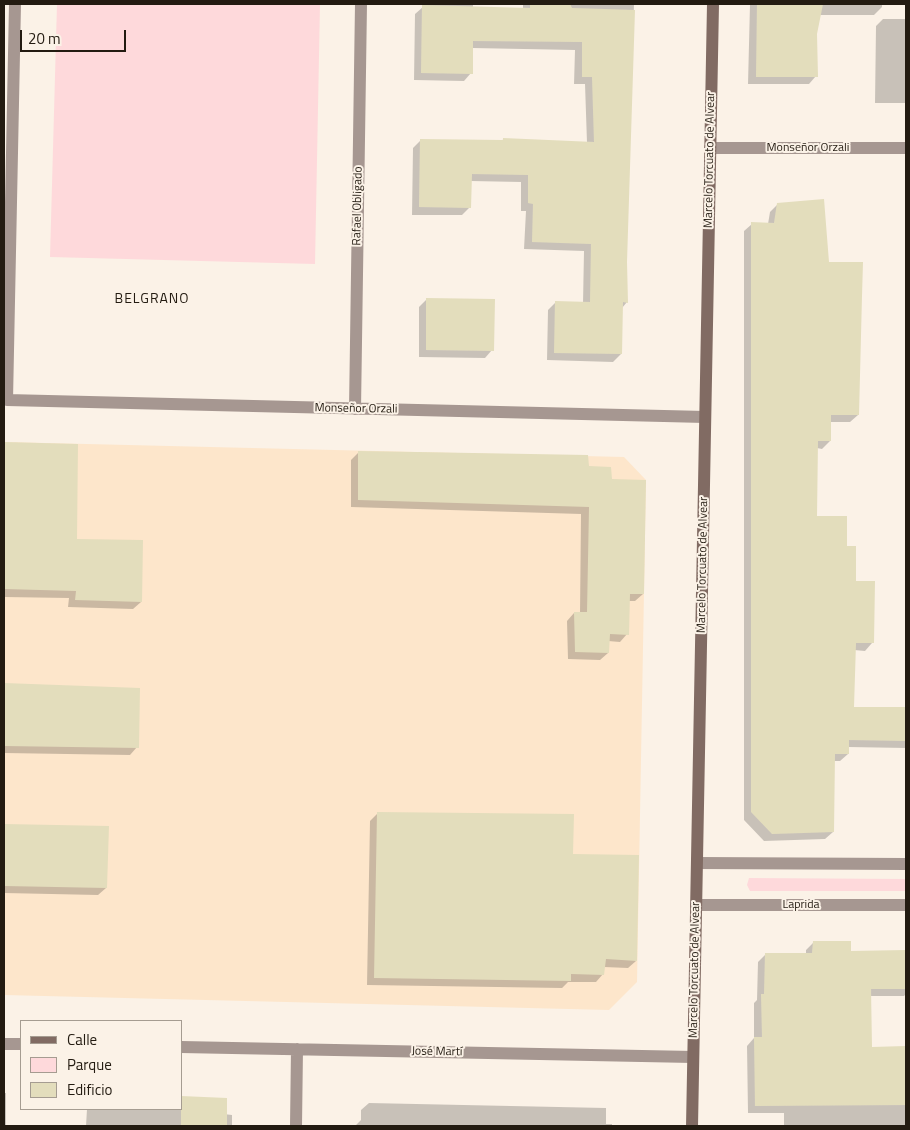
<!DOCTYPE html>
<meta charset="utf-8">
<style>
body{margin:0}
#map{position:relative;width:910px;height:1130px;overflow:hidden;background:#fbf2e7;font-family:"Titillium Web",sans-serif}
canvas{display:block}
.frame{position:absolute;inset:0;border:5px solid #231b11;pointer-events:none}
.legend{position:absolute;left:20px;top:1020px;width:162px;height:90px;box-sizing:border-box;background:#fbf2e7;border:1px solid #a59c91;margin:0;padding:6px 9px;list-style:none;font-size:15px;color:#231b11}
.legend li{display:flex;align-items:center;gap:10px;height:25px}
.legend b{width:25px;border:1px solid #a59c91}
.scale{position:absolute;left:20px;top:30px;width:106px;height:22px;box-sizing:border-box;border:2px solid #231b11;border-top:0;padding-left:6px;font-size:15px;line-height:18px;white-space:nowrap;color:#231b11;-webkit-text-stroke:4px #fbf2e7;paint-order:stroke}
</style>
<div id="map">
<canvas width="910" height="1130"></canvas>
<div class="frame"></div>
<ul class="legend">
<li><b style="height:6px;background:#816b63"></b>Calle</li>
<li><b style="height:14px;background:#fed9db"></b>Parque</li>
<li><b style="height:14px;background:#e3ddbc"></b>Edificio</li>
</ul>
<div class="scale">20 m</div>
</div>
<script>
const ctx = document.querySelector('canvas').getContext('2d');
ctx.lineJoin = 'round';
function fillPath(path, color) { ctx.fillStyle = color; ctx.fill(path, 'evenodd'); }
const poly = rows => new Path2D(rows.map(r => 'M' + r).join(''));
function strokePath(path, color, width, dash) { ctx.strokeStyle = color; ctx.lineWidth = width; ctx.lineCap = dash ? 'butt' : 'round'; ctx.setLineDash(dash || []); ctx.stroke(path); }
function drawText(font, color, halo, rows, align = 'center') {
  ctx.font = font + ' "Titillium Web",sans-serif'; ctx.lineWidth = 4; ctx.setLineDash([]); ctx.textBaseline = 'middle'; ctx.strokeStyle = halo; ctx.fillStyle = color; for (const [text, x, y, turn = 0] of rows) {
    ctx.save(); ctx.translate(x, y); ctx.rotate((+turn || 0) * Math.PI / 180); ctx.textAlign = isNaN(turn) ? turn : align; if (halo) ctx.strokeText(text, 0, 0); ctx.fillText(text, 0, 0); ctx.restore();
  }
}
fillPath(poly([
 [4,442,624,457,646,480,637,982,609,1010,4,995]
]), '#fde6cb');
fillPath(poly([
 [57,4,320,4,315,264,50,257],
 [749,878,906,879,906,891,750,891,747,885]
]), '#fed9db');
fillPath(poly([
 [423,4,473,4,473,8,523,9,523,4,634,4,626,262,627,302,622,308,621,354,613,362,547,360,548,310,556,302,583,303,584,251,524,249,526,211,521,211,521,182,470,181,470,207,462,215,412,215,413,148,421,140,501,141,504,139,587,143,585,84,574,84,575,50,472,48,471,73,464,81,414,80,415,14,423,7],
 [750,4,882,4,882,7,874,15,819,15,816,34,816,76,809,84,748,84],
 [883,19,906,19,906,103,875,103,876,26],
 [778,204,828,263,858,415,850,422,830,422,830,441,822,449,817,448,815,517,846,548,872,643,865,651,854,650,853,708,906,708,906,748,848,747,848,754,840,761,834,761,833,832,825,839,764,841,744,820,744,231,752,224,768,224,770,212],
 [427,299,492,350,485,358,419,357,419,307],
 [4,443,77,445,75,540,141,602,133,609,68,607,69,598,4,597],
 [359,452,588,468,611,480,643,594,635,601,629,601,627,634,620,642,608,641,608,653,600,660,568,659,567,621,574,613,580,614,581,514,351,507,351,460],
 [4,685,139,689,137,747,130,755,4,753],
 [378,813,572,855,636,961,628,968,604,967,603,974,596,982,568,982,562,988,367,985,370,821],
 [4,825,108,828,106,888,98,895,4,893],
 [813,943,850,952,906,951,906,994,904,996,870,996,871,1048,906,1047,906,1126,784,1126,784,1113,748,1113,747,1046,754,1038,754,1003,757,1000,758,962,766,954,806,955,806,950],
 [4,1093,6,1093,6,1126,4,1126],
 [369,1103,606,1108,606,1124,612,1124,612,1126,355,1126,361,1120,361,1110],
 [87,1109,181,1109,232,1115,232,1126,86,1126]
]), '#0003');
fillPath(poly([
 [530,4,570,4,572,8,635,10,627,262,628,303,623,302,622,354,554,353,555,301,590,302,591,244,532,242,533,204,528,203,528,175,472,174,471,208,419,207,420,139,503,140,503,138,594,142,592,77,582,77,582,42,473,41,473,74,421,73,422,5,530,8],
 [757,4,823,4,817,34,818,77,756,77],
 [824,199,829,262,863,262,862,296,859,415,831,415,831,441,818,441,817,516,847,516,847,546,856,546,856,581,875,581,874,643,856,643,854,707,906,707,906,741,849,740,849,754,835,754,834,832,772,834,751,812,751,222,774,223,777,203],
 [426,298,495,299,494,351,426,350],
 [4,442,78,444,77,539,143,540,142,602,75,600,76,591,4,589],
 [358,451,588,455,589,466,611,467,612,479,646,480,644,594,630,594,629,635,610,634,609,653,575,652,574,612,587,612,589,507,358,500],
 [4,683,140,688,139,748,4,746],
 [377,812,574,814,573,854,639,855,637,961,606,959,604,975,571,974,571,981,374,978],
 [4,824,109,826,107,888,4,886],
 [813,941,851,941,851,951,906,950,906,989,871,989,872,1047,906,1046,906,1105,755,1106,754,1037,762,1037,761,994,764,994,765,953,812,953],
 [181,1096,227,1098,227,1126,181,1126]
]), '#e3ddbc');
strokePath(poly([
 [15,4,7,400,705,417],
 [710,148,906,148],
 [355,409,361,4],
 [697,863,906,864],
 [696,905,906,905],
 [4,1044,21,1044],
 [181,1047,693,1057],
 [296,1126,297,1049]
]), '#a69791', 12);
strokePath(poly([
 [692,1126,713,4]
]), '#816b63', 12);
drawText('12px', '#231b11', '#fbf2e7', [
 ["Monseñor Orzali",808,148],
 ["Marcelo Torcuato de Alvear",710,160,-89],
 ["Rafael Obligado",358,206,-89],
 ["Monseñor Orzali",356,409,1],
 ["Marcelo Torcuato de Alvear",703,565,-89],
 ["Laprida",801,905],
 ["Marcelo Torcuato de Alvear",695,970,-89],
 ["José Martí",437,1052,1]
]);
ctx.letterSpacing = '1px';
drawText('14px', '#231b11', '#fbf2e7', [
 ["BELGRANO",152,300]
]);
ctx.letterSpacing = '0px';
</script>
